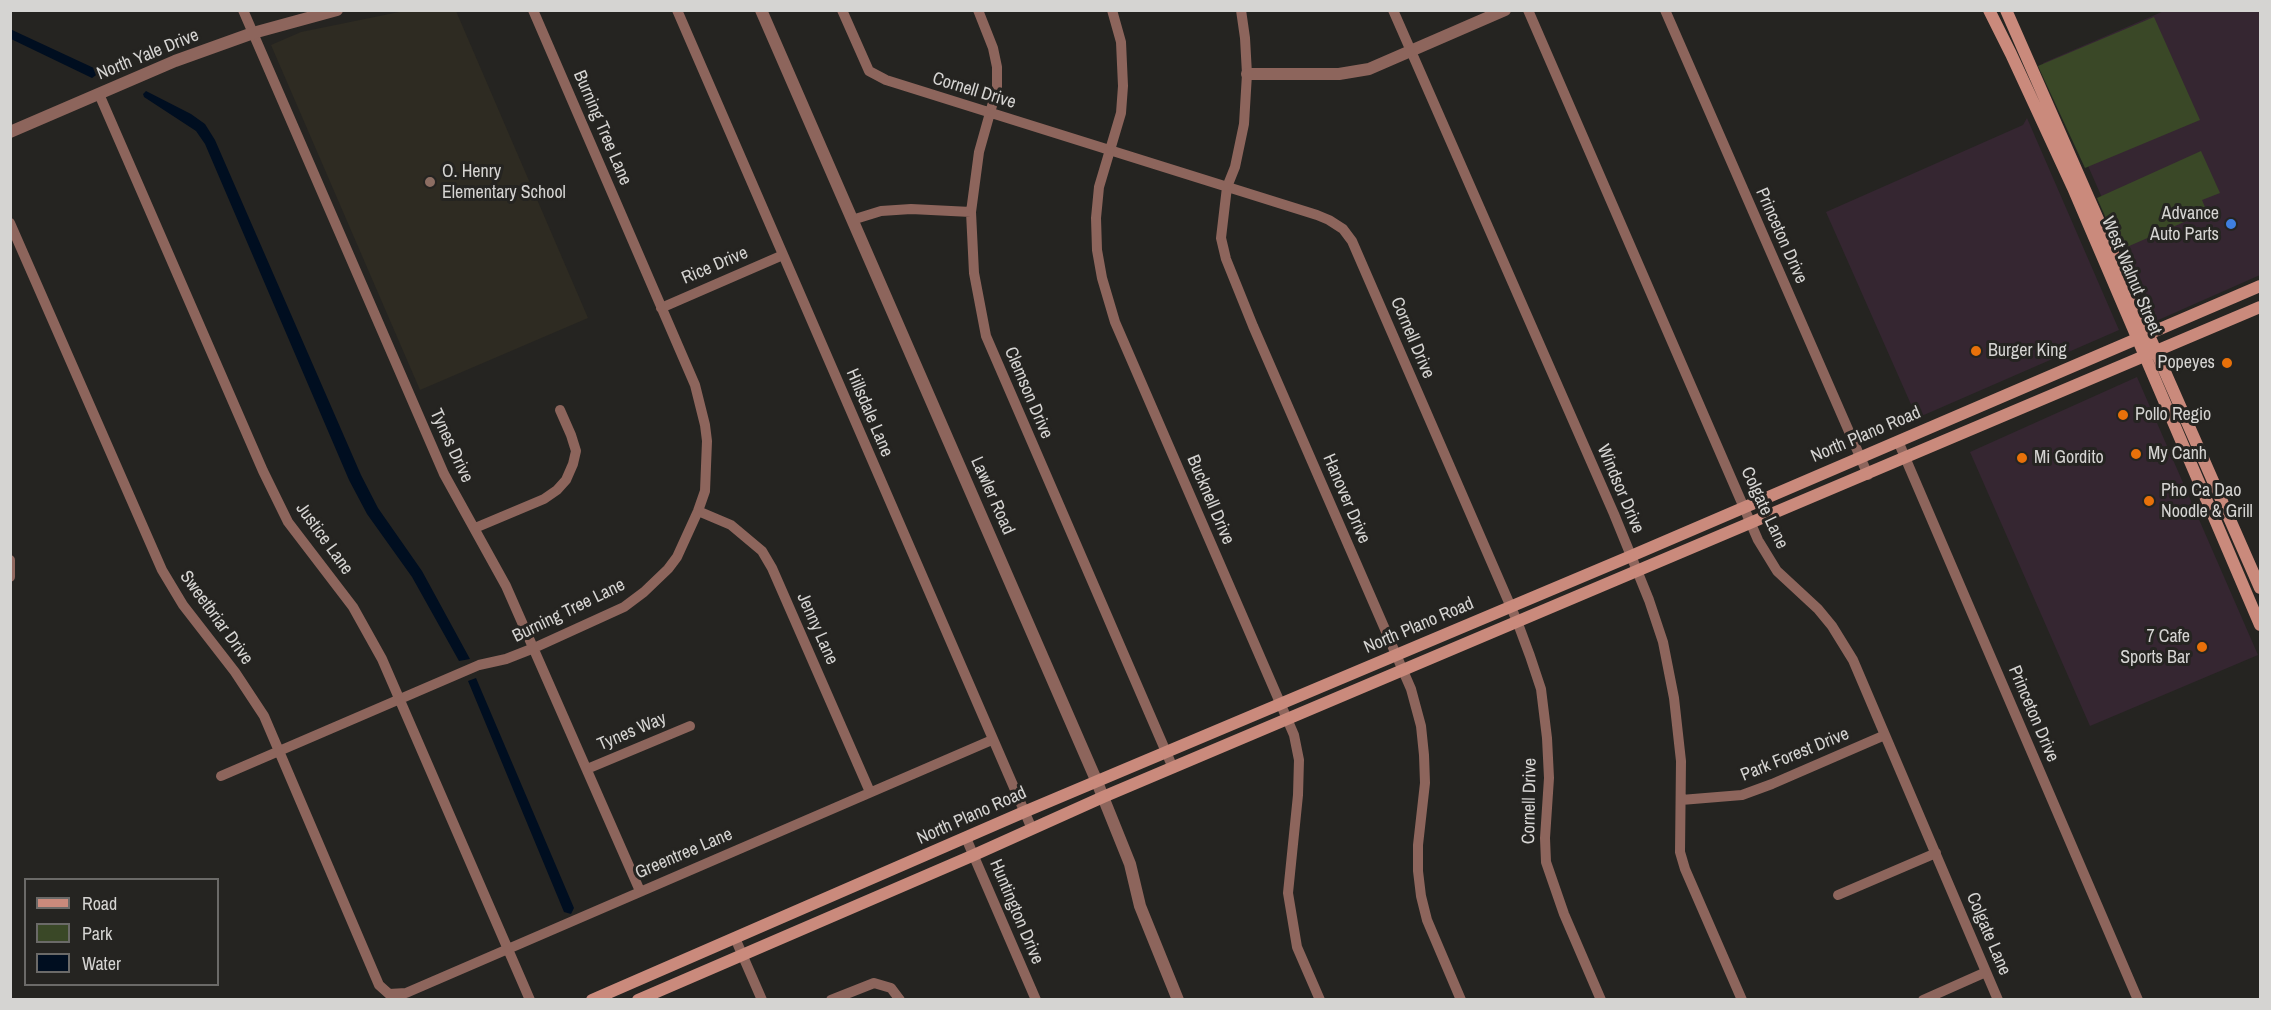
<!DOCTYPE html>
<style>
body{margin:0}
#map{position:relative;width:2271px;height:1010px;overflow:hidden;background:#252421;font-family:"Archivo Narrow",sans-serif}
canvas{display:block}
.frame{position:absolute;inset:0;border:12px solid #d5d4d2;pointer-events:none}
.legend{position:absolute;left:24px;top:878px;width:195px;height:108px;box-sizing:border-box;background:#252421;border:2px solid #6b6a68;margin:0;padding:8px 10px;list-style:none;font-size:18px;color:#d5d4d2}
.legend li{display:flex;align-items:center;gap:12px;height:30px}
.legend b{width:30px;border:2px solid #6b6a68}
</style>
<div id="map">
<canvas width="2271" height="1010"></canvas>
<div class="frame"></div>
<ul class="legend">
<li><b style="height:8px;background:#ca8a7c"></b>Road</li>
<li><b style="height:16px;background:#3a4827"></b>Park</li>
<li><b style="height:16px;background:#000e20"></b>Water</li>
</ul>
</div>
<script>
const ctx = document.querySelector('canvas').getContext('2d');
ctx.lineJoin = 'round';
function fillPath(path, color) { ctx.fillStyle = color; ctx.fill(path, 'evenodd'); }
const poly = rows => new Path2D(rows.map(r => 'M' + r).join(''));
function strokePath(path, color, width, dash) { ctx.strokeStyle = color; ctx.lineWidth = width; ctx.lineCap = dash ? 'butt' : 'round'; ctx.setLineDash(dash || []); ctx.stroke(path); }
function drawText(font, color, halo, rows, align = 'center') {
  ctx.font = font + ' "Archivo Narrow",sans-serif'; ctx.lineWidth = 6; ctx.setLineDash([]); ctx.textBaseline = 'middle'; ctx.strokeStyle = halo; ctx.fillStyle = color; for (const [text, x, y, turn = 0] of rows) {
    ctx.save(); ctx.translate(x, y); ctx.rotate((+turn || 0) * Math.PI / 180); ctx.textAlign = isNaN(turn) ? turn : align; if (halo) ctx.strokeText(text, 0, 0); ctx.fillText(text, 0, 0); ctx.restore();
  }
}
fillPath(poly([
 [2164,11,2260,11,2260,275,2156,321,2043,63],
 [2027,118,2119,330,1917,418,1826,212,2023,125],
 [2137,377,2258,655,2090,726,1970,452]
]), '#352631');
fillPath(poly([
 [404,11,456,11,588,318,420,390,271,45,301,32]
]), '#2e2b22');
fillPath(poly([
 [2154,17,2200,120,2085,168,2038,66],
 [2201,151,2220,193,2202,200,2207,212,2120,250,2097,198]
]), '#3a4827');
fillPath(poly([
 [10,29,96,69,99,73,92,78,11,39],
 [146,91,191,114,205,124,215,140,361,475,378,508,422,571,470,659,459,661,412,577,367,514,349,480,205,144,196,131,144,97,143,94],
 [476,678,574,908,571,914,564,912,468,681]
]), '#000e20');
strokePath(poly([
 [243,10,444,474,506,586,640,891],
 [677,10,1032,829],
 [842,10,869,71,886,80,1317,215,1329,220,1343,229,1352,241,1517,621,1530,656,1541,689,1547,738,1549,778,1545,838,1546,862,1564,914,1601,1000],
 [978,10,993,48,997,67,997,88,979,152,971,212,974,273,986,336,1173,768],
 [1112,10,1121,42,1123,86,1121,113,1099,187,1096,218,1097,250,1102,278,1115,322,1294,735,1299,760,1298,795,1288,893,1297,947,1320,1000],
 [1241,10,1245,38,1247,74,1244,124,1235,167,1227,187,1221,238,1226,259,1253,326,1411,689,1421,726,1424,755,1425,783,1418,845,1418,871,1421,896,1427,920,1461,1000],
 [1393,10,1614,514,1649,600,1663,642,1674,698,1681,761,1680,852,1685,869,1742,1000],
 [1528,10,1758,540,1777,571,1818,609,1832,626,1853,660,1998,1000],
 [1665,10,1868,475],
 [99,94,263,471,288,522,353,607,382,659,530,1000],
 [852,220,881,211,911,209,971,212],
 [10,223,162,570,183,605,235,672,264,716,379,985,389,994,406,993,992,740],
 [661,308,783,255],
 [1898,441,2138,1000],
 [698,511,731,525,762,551,772,568,870,792],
 [475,528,544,499,557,490,566,480,573,464,576,451,571,435,560,410],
 [10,560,10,577],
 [587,769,690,726],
 [221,776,479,665,506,659,534,648,624,607,644,592,668,569,677,557,698,511,705,491,707,441,705,425,695,385,533,10],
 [1681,800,1742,795,1772,784,1885,735],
 [966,838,1036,1000],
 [1838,895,1936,853],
 [735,938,762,1000],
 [831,1000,874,983,891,988,900,1000],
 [1923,1000,1986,972]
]), '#8d655c', 10);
strokePath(poly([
 [761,10,1097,782,1130,864,1140,906,1178,1000],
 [1247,74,1339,74,1369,69,1505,10],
 [10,132,175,61,253,33,337,10]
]), '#8d655c', 12);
strokePath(poly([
 [1989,10,2011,54,2073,188,2260,625],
 [2006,10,2260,588],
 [592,1000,1024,812,1631,556,2260,286],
 [638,1000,974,855,1103,797,2260,307]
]), '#ca8a7c', 12);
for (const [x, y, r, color] of [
 [430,182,6,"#8d6e63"],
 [2231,224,6,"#3f7fe0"],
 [1976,351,6,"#e8710a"],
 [2227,363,6,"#e8710a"],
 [2123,415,6,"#e8710a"],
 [2136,454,6,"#e8710a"],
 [2022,458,6,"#e8710a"],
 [2149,501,6,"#e8710a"],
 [2202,647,6,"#e8710a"]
]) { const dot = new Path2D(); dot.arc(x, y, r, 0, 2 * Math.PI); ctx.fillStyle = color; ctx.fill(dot); strokePath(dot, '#252421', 2); }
drawText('18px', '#d5d4d2', '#252421', [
 ["North Yale Drive",148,55,-22],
 ["Cornell Drive",974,91,17],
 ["Burning Tree Lane",602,128,67],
 ["Princeton Drive",1781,236,66],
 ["Rice Drive",715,266,-23],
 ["West Walnut Street",2131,276,67],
 ["Cornell Drive",1412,338,67],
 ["Clemson Drive",1028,393,67],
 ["Hillsdale Lane",869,413,67],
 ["North Plano Road",1866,435,-23],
 ["Tynes Drive",451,446,65],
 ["Windsor Drive",1620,489,67],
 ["Lawler Road",992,496,66],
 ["Hanover Drive",1346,499,67],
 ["Bucknell Drive",1210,500,67],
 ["Colgate Lane",1764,508,65],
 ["Justice Lane",324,539,54],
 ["Burning Tree Lane",569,611,-26],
 ["Sweetbriar Drive",216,618,54],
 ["North Plano Road",1419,626,-23],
 ["Jenny Lane",817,629,66],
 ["Princeton Drive",2033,714,67],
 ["Tynes Way",632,732,-23],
 ["Park Forest Drive",1795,755,-22],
 ["Cornell Drive",1530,801,-89],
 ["North Plano Road",972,816,-24],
 ["Greentree Lane",684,854,-23],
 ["Huntington Drive",1016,912,67],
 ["Colgate Lane",1988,934,67]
]);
drawText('18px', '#d5d4d2', '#252421', [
 ["O. Henry",442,172],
 ["Elementary School",442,193],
 ["Advance",2219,214,"right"],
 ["Auto Parts",2219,235,"right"],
 ["Burger King",1988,351],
 ["Popeyes",2215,363,"right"],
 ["Pollo Regio",2135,415],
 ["My Canh",2148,454],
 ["Mi Gordito",2034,458],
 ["Pho Ca Dao",2161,491],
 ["Noodle & Grill",2161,512],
 ["7 Cafe",2190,637,"right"],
 ["Sports Bar",2190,658,"right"]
], 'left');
</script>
